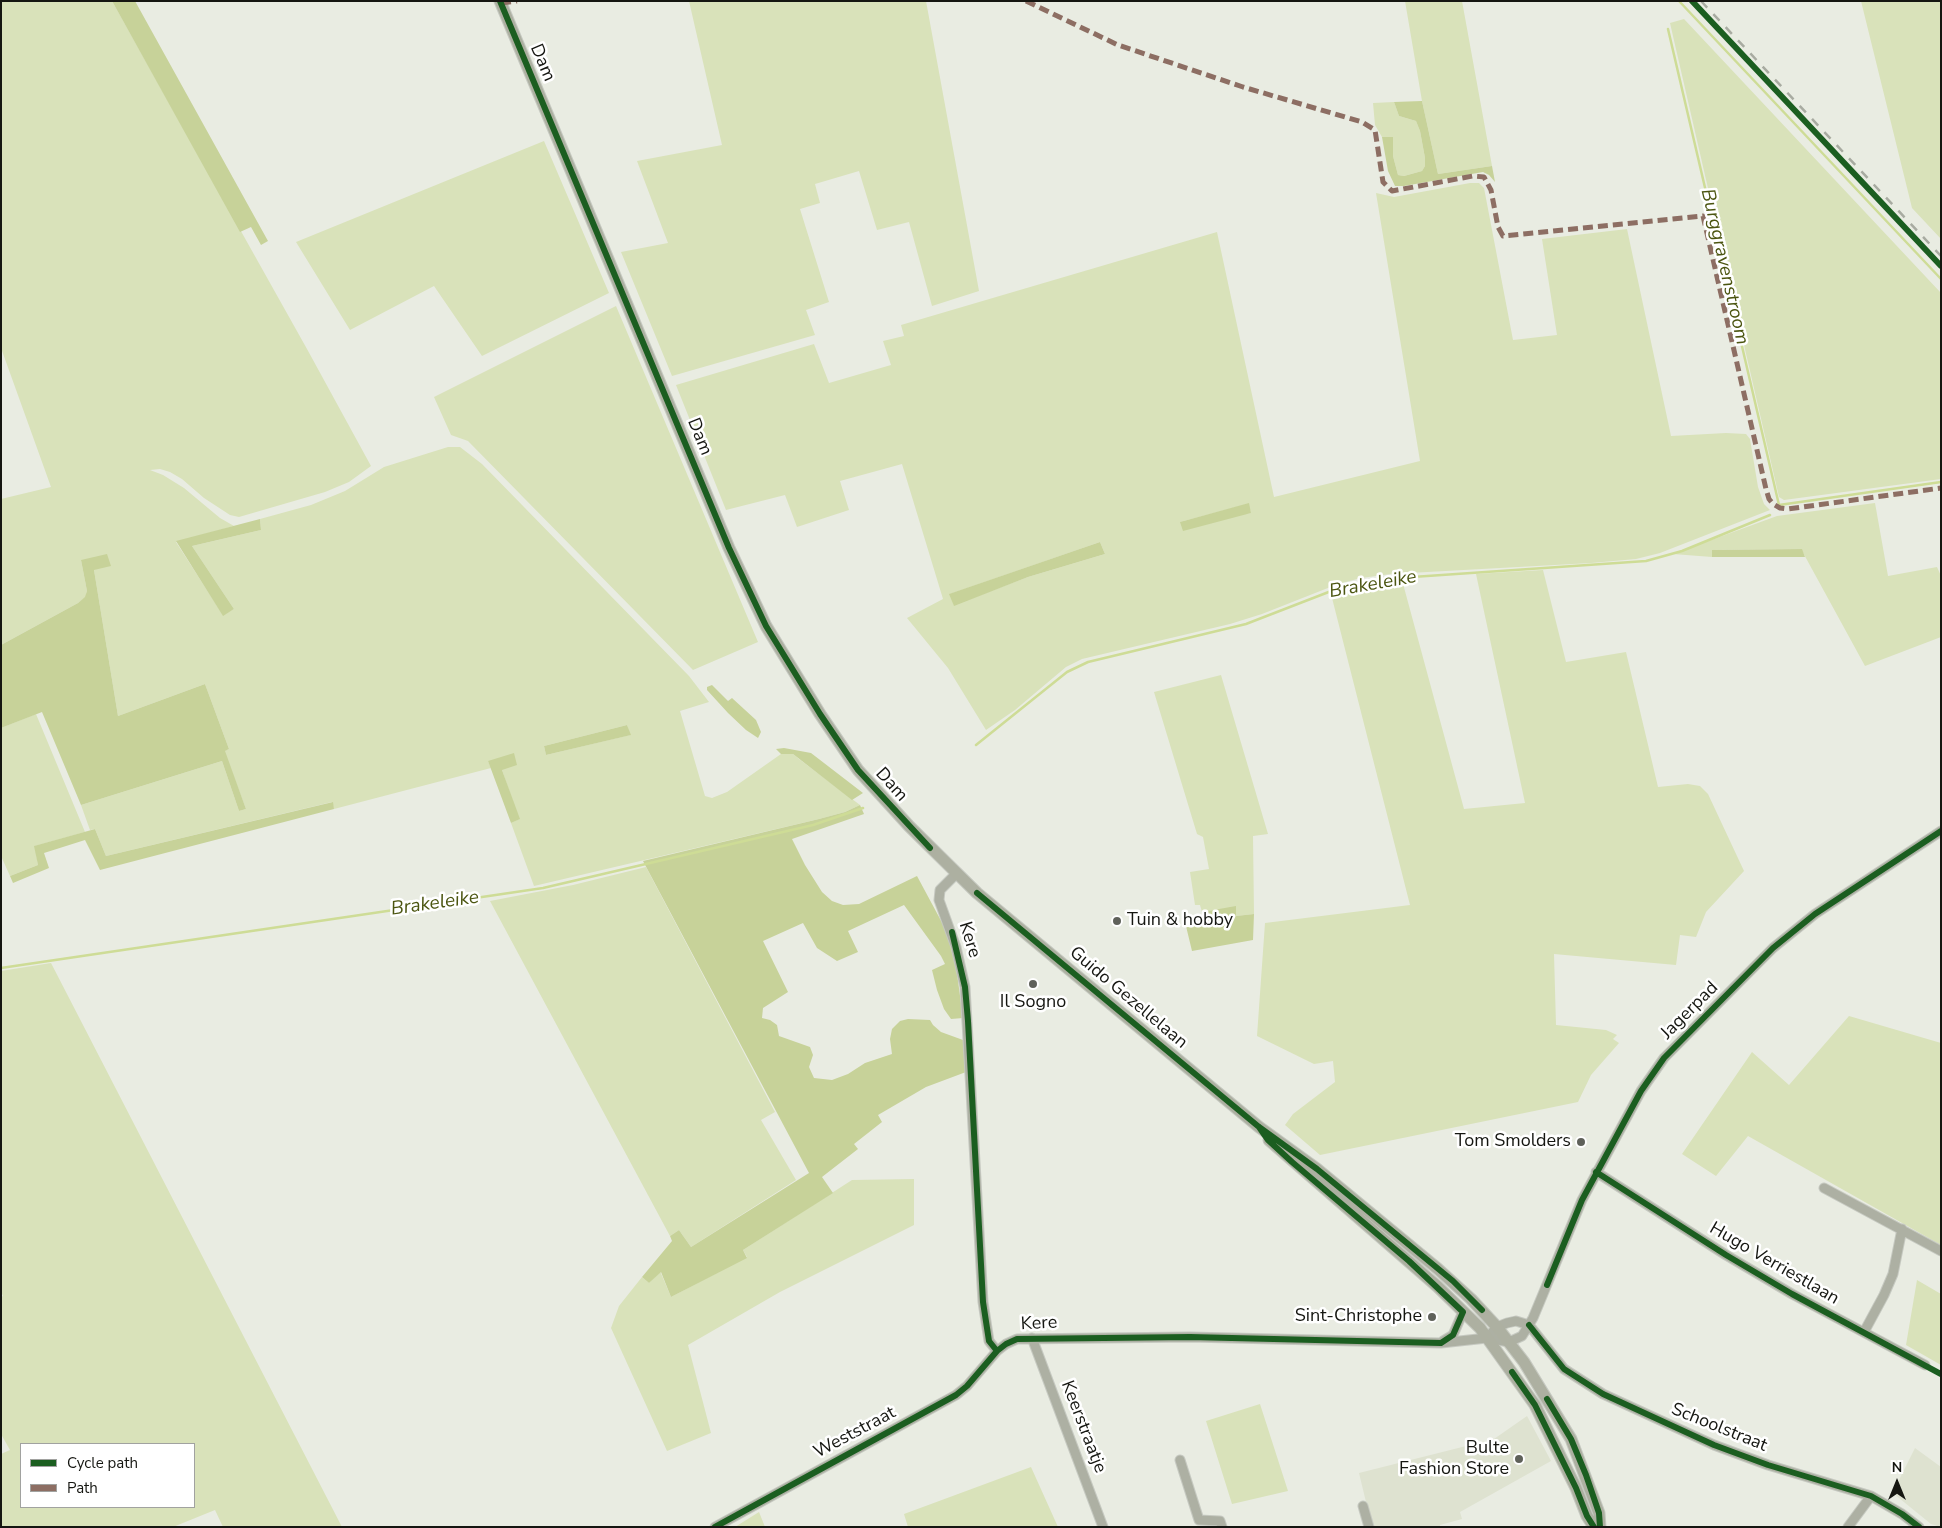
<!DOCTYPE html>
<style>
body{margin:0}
#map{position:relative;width:1942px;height:1528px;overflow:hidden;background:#e9ece2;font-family:"Nunito Sans",sans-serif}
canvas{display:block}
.frame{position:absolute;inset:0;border:2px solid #151611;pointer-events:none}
.legend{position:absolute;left:20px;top:1443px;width:175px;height:65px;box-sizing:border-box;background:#fff;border:1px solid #a1a2a0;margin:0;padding:6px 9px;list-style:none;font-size:15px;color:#151611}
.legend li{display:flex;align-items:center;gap:10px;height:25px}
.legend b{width:25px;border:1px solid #a1a2a0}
.north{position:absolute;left:1872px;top:1458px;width:50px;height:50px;-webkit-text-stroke:4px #fff;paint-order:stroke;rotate:0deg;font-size:14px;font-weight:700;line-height:20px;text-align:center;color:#151611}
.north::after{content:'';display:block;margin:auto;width:18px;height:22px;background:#151611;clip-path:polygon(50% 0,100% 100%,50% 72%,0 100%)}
</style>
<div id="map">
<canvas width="1942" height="1528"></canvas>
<div class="frame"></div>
<ul class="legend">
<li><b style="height:6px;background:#1b5e20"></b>Cycle path</li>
<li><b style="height:6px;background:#8d6e63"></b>Path</li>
</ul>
<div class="north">N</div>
</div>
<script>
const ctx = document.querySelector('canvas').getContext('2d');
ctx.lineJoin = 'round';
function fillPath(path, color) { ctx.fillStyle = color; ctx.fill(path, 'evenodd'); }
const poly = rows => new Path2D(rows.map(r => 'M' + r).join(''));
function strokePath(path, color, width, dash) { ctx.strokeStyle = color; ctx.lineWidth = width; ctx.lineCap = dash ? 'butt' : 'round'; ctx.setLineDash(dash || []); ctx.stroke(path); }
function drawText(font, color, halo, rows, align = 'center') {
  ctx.font = font + ' "Nunito Sans",sans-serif'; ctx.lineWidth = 5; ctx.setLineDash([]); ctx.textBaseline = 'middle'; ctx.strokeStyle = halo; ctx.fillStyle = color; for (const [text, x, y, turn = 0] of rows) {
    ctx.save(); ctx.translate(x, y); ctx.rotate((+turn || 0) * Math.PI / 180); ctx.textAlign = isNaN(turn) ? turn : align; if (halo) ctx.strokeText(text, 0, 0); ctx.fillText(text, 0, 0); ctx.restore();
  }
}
fillPath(poly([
 [1527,1416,1551,1461,1460,1512,1462,1519,1440,1525,1440,1527,1372,1527,1359,1473,1494,1439],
 [1915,1448,1941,1467,1941,1527,1931,1524,1894,1494,1900,1478]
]), '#dee2d0');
fillPath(poly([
 [1,1,112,1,307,349,371,466,349,482,325,492,239,517,230,515,204,498,182,479,170,472,160,469,150,470,163,475,184,488,220,518,234,526,176,542,223,615,234,609,192,546,261,530,260,519,311,505,345,491,384,467,448,447,460,447,482,464,689,676,709,702,680,711,705,796,712,798,727,792,781,754,786,753,793,754,799,759,860,805,845,812,819,819,534,886,511,823,519,819,502,770,488,761,491,768,334,809,332,802,106,856,95,829,90,830,81,805,222,761,239,811,246,809,224,751,229,749,205,684,118,716,94,570,81,560,87,591,86,597,78,603,1,645,1,499,51,487,1,348],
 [627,725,630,735,546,755,544,746],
 [689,1,926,1,979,291,932,306,909,222,877,230,859,171,815,184,820,203,800,209,829,302,806,310,815,335,672,376,621,252,668,243,637,161,722,145],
 [1405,1,1462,1,1492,166,1438,174,1422,101],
 [1861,1,1941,1,1941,239,1912,208],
 [1684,19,1941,293,1941,479,1784,500,1779,497,1670,23],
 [1394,102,1399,116,1416,121,1420,131,1425,158,1425,166,1422,171,1404,176,1398,175,1393,156,1393,138,1382,137,1375,125,1373,103],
 [544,141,609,293,482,356,434,286,350,330,296,242],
 [1470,183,1479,183,1484,188,1513,340,1557,335,1542,239,1627,229,1671,436,1726,433,1746,434,1750,439,1758,487,1764,504,1770,510,1660,553,1636,559,1591,563,1391,574,1361,578,1338,584,1262,614,1230,624,1082,659,1066,667,1015,710,986,730,948,668,907,618,943,599,902,464,840,481,849,510,797,527,785,495,726,510,676,385,814,344,829,383,891,365,883,341,904,336,901,325,1217,232,1274,497,1420,461,1376,193,1394,197],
 [1248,504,1251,513,1180,522],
 [1100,542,1105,554,1028,577,954,605,950,594],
 [616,306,758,642,693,670,468,441,451,435,434,397],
 [1875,503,1888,576,1937,567,1941,576,1941,637,1865,666,1801,549,1713,550,1712,557,1673,554,1777,516],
 [1543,570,1566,662,1626,652,1658,787,1688,784,1700,786,1708,794,1744,871,1706,912,1696,937,1680,935,1676,965,1554,954,1556,1025,1606,1030,1617,1035,1613,1039,1619,1043,1591,1075,1578,1102,1320,1155,1285,1125,1293,1114,1335,1082,1333,1061,1314,1064,1257,1036,1265,923,1410,905,1331,594,1369,584,1402,580,1464,809,1525,803,1476,574],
 [1221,675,1268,834,1253,836,1254,914,1236,916,1236,907,1202,912,1200,905,1195,905,1190,872,1209,869,1203,837,1197,834,1154,692],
 [36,714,85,832,35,846,38,865,10,876,1,856,1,728],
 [646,867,775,1112,761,1120,796,1180,691,1247,679,1230,670,1236,490,901,573,885],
 [51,963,342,1527,223,1527,215,1510,173,1527,1,1527,1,1454,10,1450,1,1434,1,1297,3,1296,1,1292,1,971],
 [21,1444,194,1444,194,1507,21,1507],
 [1849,1016,1941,1043,1941,1245,1748,1136,1716,1176,1682,1154,1752,1052,1789,1085],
 [914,1179,914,1225,780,1292,688,1345,711,1433,667,1451,611,1328,619,1306,642,1277,649,1283,660,1271,671,1297,747,1257,743,1250,852,1180],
 [1917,1280,1941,1294,1941,1365,1906,1345],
 [1260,1404,1288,1491,1232,1504,1206,1421],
 [1031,1467,1058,1527,908,1527,904,1514],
 [759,1512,765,1527,735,1527]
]), '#d9e2ba');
fillPath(poly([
 [112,1,135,1,268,241,261,245,251,227,240,232],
 [1422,101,1438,174,1492,166,1495,182,1489,175,1483,172,1404,186,1395,186,1388,171,1382,137,1393,137,1393,156,1398,175,1404,176,1422,171,1425,166,1425,158,1420,131,1416,121,1399,116,1394,102],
 [1249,503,1251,513,1183,531,1180,522],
 [260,519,261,530,192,546,234,609,223,616,176,541],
 [1100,542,1105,554,1028,577,954,606,949,594],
 [1802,549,1805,557,1712,557,1712,550],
 [107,554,111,566,94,570,118,716,205,684,229,749,225,751,246,809,239,811,222,761,81,805,42,712,1,728,1,645,78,603,85,597,87,591,81,560],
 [712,685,728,701,732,698,756,720,761,732,758,738,746,730,728,713,707,690,707,687],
 [627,725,631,735,546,755,544,746],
 [784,748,811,753,863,793,852,800,793,754,781,754,776,749],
 [514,753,517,765,502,770,520,819,511,823,488,761],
 [333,802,334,809,100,870,85,840,44,853,49,868,13,883,10,876,38,865,34,846,95,829,106,856],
 [860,805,864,814,792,839,805,865,822,892,832,901,843,905,859,904,917,876,946,930,956,966,963,1018,951,1019,944,1009,937,990,932,970,945,964,941,956,904,905,848,931,858,952,837,961,817,948,803,923,763,941,788,992,763,1008,762,1018,770,1020,777,1025,779,1036,810,1047,813,1055,809,1067,814,1078,832,1080,848,1074,865,1063,892,1054,890,1039,892,1029,900,1021,908,1019,930,1020,933,1025,941,1032,963,1040,966,1072,926,1087,878,1115,882,1122,854,1144,858,1149,822,1177,833,1193,743,1250,747,1258,671,1297,661,1272,649,1283,642,1277,672,1241,670,1236,679,1230,691,1247,809,1173,643,861,819,819,845,812],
 [1236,906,1236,916,1254,914,1253,940,1192,951,1185,922,1203,919,1202,912]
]), '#c7d299');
strokePath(poly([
 [1679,1,1941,279],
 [1668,29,1779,505,1941,482],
 [976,745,1067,672,1088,662,1246,624,1339,588,1398,578,1646,561,1682,551,1770,515],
 [1,968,543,888,813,825,863,808]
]), '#cedc96', 2.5);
const minor = poly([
 [956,874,940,890,939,900,956,947,965,987,983,1302,989,1341,997,1351],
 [1596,1172,1726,1255,1792,1294,1925,1365],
 [1824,1188,1941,1251],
 [1864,1332,1884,1295,1893,1274,1902,1229],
 [1032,1338,1103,1527],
 [1487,1338,1497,1327,1507,1323,1516,1321,1529,1325,1564,1369,1603,1394,1714,1445,1768,1465,1871,1496,1902,1514,1919,1527],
 [1443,1341,1453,1335,1463,1312],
 [1180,1460,1199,1520,1220,1521,1222,1527],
 [1363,1506,1369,1527],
 [715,1527,956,1395,967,1386,997,1351,1006,1344,1017,1339,1190,1337,1441,1343,1487,1338,1509,1342,1522,1336,1533,1318,1582,1200,1641,1091,1664,1058,1773,948,1815,914,1941,831],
 [1848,1527,1871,1496]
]);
const major = poly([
 [500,1,729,548,766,626,820,714,858,770,909,826,977,893,1259,1127,1317,1169,1438,1269,1471,1299,1497,1327,1524,1362,1571,1439,1599,1513,1600,1527],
 [1269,1140,1438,1287,1480,1328,1535,1405,1576,1488,1587,1516,1594,1527]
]);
strokePath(minor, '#c6c9c1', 11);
strokePath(major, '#c6c9c1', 13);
strokePath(minor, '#adb0a3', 9);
strokePath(major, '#adb0a1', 11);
strokePath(poly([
 [1701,1,1941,256]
]), '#a8aba1', 2.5, [9, 9]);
strokePath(poly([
 [1026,1,1118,45,1243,87,1362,122,1375,130,1383,182,1392,191,1473,176,1484,177,1491,190,1498,227,1503,236,1703,216,1766,489,1769,499,1773,504,1780,508,1788,509,1941,488],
 [501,3,517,1]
]), '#8d6e63', 5, [10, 5]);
strokePath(poly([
 [500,1,729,548,766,626,820,714,858,770,930,848],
 [1692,1,1941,266],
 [977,893,1259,1127,1317,1169,1453,1281,1482,1310],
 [952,932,965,987,968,1021,983,1302,989,1341,997,1351],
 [1596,1172,1726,1255,1792,1294,1941,1374],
 [1547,1285,1582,1200,1641,1091,1664,1058,1773,948,1815,914,1941,831],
 [1529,1325,1564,1369,1603,1394,1714,1445,1768,1465,1871,1496,1902,1514,1919,1527],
 [1512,1372,1535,1405,1576,1488,1587,1516,1594,1527],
 [1547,1399,1571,1439,1586,1475,1599,1513,1600,1527],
 [715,1527,956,1395,967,1386,997,1351,1006,1344,1017,1339,1190,1337,1441,1343,1453,1335,1463,1312,1409,1261,1292,1162,1268,1140,1259,1127]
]), '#1b5e20', 6);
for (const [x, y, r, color] of [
 [1117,921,5,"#5f615a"],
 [1033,984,5,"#5f615a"],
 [1581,1142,5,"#5f615a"],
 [1432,1317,5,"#5f615a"],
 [1519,1459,5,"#5f615a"]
]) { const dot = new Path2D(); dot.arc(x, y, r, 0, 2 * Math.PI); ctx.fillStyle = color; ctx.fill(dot); strokePath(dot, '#fff', 2); }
drawText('18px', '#151611', '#fff', [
 ["Dam",542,63,67],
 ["Dam",699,437,68],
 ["Dam",891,785,48],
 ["Kere",969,940,73],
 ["Guido Gezellelaan",1128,998,40],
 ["Jagerpad",1690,1011,-45],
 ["Hugo Verriestlaan",1774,1264,30],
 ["Kere",1039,1324,-3],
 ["Keerstraatje",1083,1427,69],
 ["Schoolstraat",1719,1428,22],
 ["Weststraat",855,1433,-28]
]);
drawText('18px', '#151611', '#fff', [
 ["Tuin & hobby",1127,921,"left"],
 ["Il Sogno",1033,1003,"center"],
 ["Tom Smolders",1571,1142],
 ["Sint-Christophe",1422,1317],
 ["Bulte",1509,1449],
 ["Fashion Store",1509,1470]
], 'right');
drawText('italic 19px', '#4b5510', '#fff', [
 ["Burggravenstroom",1724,267,77],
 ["Brakeleike",1373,585,-10],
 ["Brakeleike",435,904,-8]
]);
</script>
